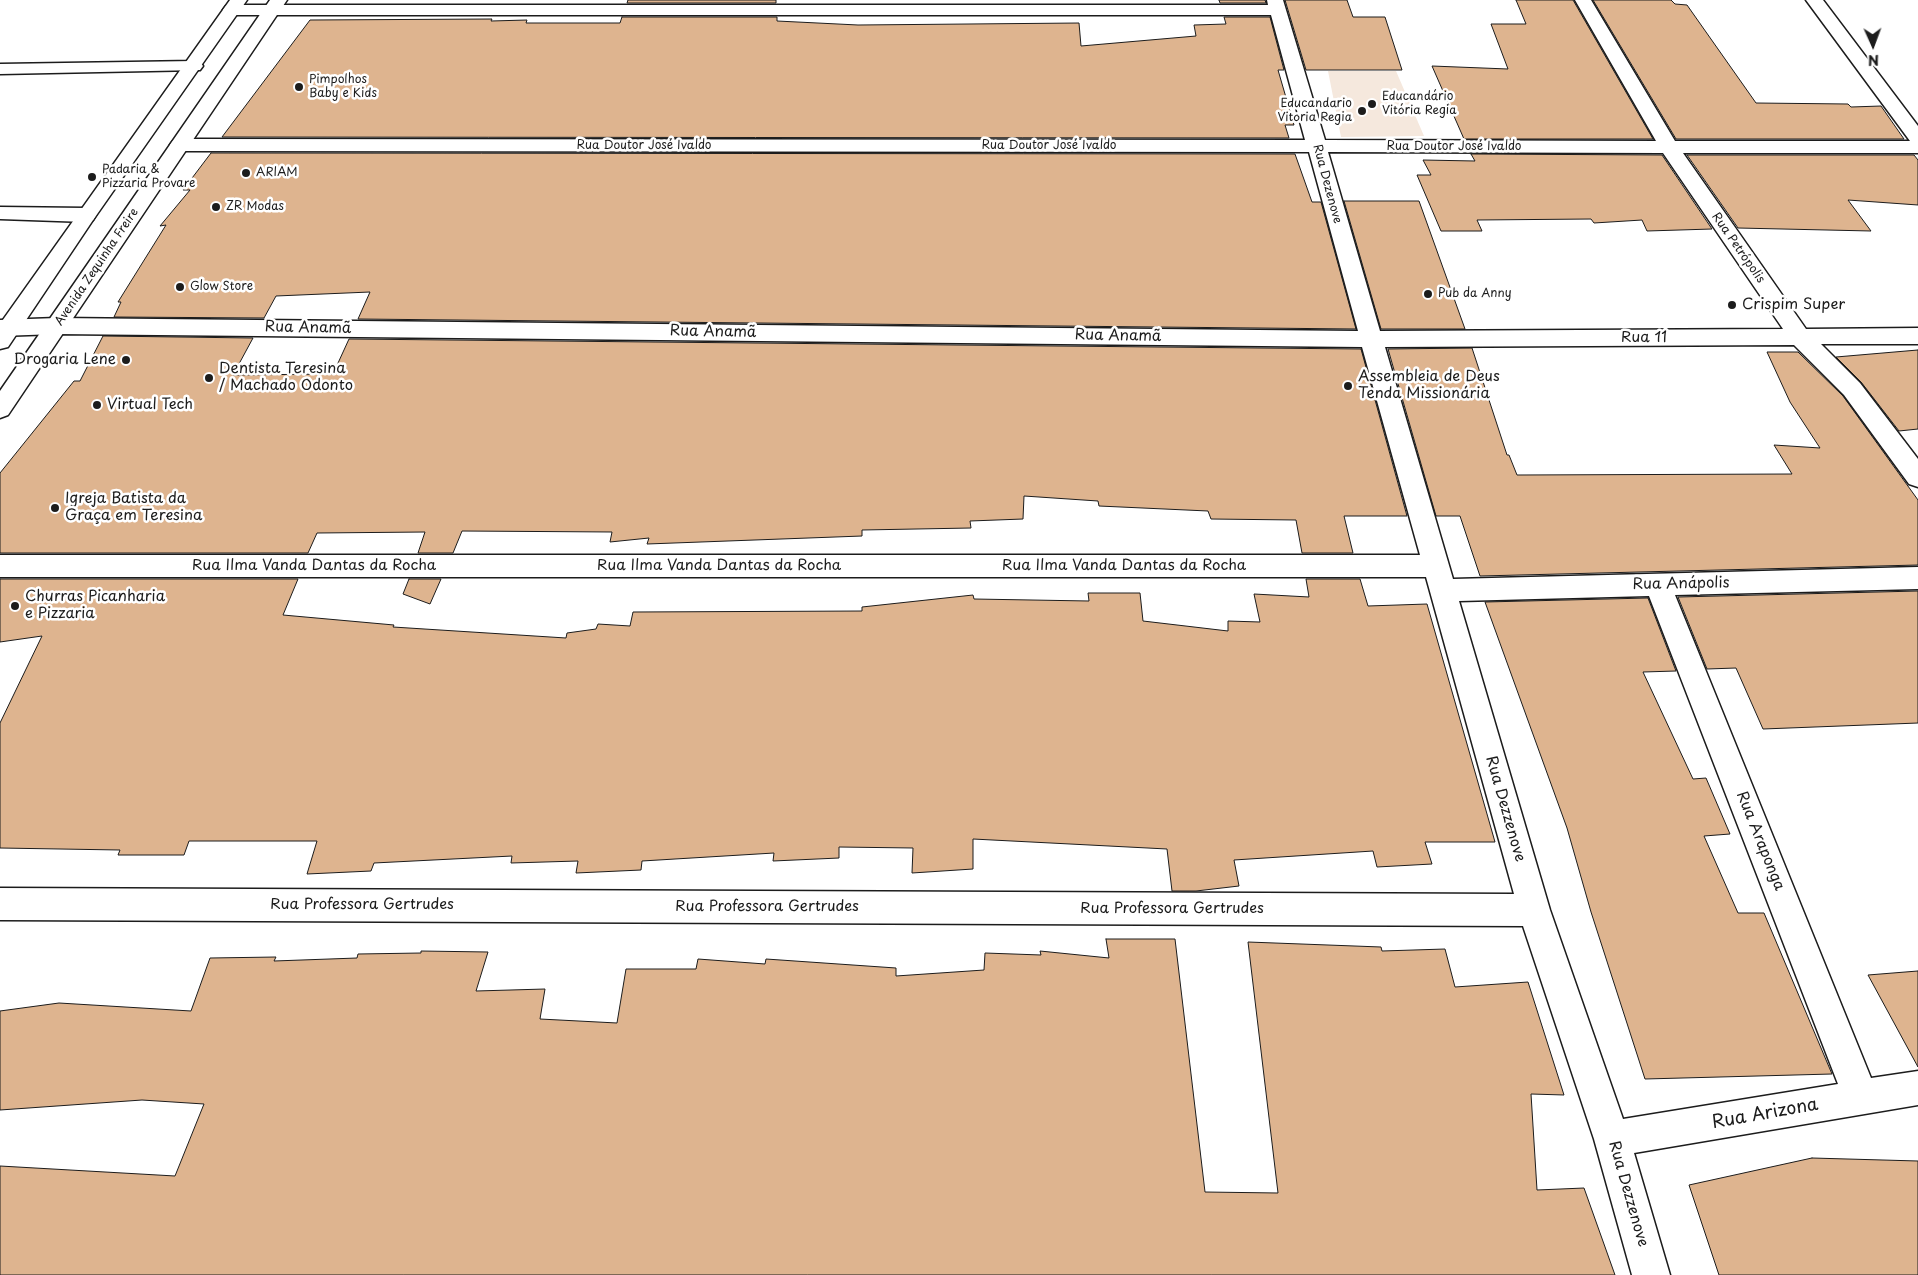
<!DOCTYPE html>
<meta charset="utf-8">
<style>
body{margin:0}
#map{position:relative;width:1918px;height:1275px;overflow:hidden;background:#fff;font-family:"Playpen Sans",sans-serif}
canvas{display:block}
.north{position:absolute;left:1848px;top:20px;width:50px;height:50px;-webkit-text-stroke:4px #fff;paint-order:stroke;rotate:178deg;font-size:14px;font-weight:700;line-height:20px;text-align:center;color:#1c1c1c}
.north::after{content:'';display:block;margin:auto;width:18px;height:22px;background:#1c1c1c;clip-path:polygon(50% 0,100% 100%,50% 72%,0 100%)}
</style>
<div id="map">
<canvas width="1918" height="1275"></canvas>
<div class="north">N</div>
</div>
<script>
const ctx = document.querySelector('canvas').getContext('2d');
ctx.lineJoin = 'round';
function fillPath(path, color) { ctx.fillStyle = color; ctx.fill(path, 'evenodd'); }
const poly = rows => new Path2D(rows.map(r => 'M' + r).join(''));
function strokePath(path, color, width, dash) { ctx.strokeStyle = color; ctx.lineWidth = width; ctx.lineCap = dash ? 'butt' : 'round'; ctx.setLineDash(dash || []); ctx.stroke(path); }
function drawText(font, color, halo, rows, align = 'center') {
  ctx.font = font + ' "Playpen Sans",sans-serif'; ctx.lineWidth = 5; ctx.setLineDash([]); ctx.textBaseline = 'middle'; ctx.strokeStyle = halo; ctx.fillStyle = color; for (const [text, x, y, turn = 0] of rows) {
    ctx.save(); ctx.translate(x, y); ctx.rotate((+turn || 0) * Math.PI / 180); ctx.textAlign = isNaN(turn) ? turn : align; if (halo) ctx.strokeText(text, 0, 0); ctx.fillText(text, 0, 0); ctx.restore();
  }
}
fillPath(poly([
 [1328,71,1396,71,1424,136,1341,137]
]), '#f5e8dd');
const building = poly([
 [628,0,776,0,776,3,627,3,628,0],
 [1219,0,1265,0,1266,3,1220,3,1219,0],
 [1285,0,1347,0,1353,17,1385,17,1402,70,1306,70,1285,0],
 [1516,0,1573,0,1653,139,1464,139,1432,66,1508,69,1491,24,1526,24,1516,0],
 [1593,0,1671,0,1675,4,1687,5,1756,103,1848,104,1851,107,1881,106,1904,139,1676,139,1593,0],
 [622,17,777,17,777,21,858,25,1079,23,1081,46,1196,36,1194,25,1226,24,1224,17,1270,17,1284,70,1278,70,1294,125,1285,125,1289,138,222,137,310,20,492,19,491,21,527,20,526,23,620,23,622,17],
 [211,153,1295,154,1312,202,1321,202,1356,329,358,319,370,292,276,296,264,318,114,317,121,302,118,302,166,225,160,226,190,190,183,190,211,153],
 [1471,154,1662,155,1712,229,1647,231,1642,220,1594,223,1591,219,1477,220,1482,231,1441,231,1417,175,1431,175,1423,160,1475,161,1471,154],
 [1687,155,1914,155,1918,160,1918,205,1848,200,1871,231,1738,228,1687,155],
 [1344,201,1419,201,1465,329,1381,329,1344,201],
 [103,336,253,338,233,375,333,374,349,339,1361,349,1407,516,1344,516,1353,553,1302,553,1296,520,1211,519,1208,511,1099,506,1098,501,1024,496,1023,519,970,521,971,528,862,530,862,536,647,544,649,538,610,542,612,532,462,531,453,553,418,553,425,532,317,533,308,553,0,553,0,473,74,381,80,381,103,336],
 [1472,348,1507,455,1509,455,1517,475,1792,474,1774,445,1820,448,1790,402,1767,352,1798,352,1843,396,1918,500,1918,565,1480,576,1460,516,1436,516,1388,349,1472,348],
 [1918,350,1918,429,1899,431,1861,382,1836,357,1918,350],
 [0,579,298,579,283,615,394,625,393,627,566,638,567,633,596,629,598,624,630,626,633,612,862,611,862,607,973,595,974,599,1089,601,1088,593,1140,593,1143,621,1228,631,1228,621,1260,622,1254,594,1309,597,1306,579,1360,579,1368,606,1427,604,1495,842,1425,842,1432,864,1377,867,1373,851,1234,860,1239,886,1196,891,1172,891,1167,849,973,839,973,869,912,873,913,848,839,847,839,858,773,861,774,853,642,861,641,870,576,873,578,861,511,863,512,856,374,863,371,871,307,874,317,841,189,841,184,855,118,855,120,850,0,848,0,723,42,636,0,642,0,579],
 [409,579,441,579,430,604,403,594,409,579],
 [1918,591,1918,723,1763,729,1736,668,1707,669,1678,597,1918,591],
 [1648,598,1676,671,1643,672,1693,779,1706,778,1730,834,1704,836,1738,913,1764,913,1832,1074,1645,1079,1591,912,1567,828,1485,602,1648,598],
 [1106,939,1175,939,1205,1192,1278,1193,1248,942,1381,947,1382,951,1445,949,1455,987,1528,982,1564,1095,1531,1094,1537,1190,1584,1188,1615,1275,0,1275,0,1166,175,1176,204,1104,142,1100,0,1110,0,1011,59,1003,191,1011,210,958,276,957,274,961,357,958,358,954,421,953,421,951,488,952,476,991,545,989,540,1019,617,1023,626,969,696,969,698,959,765,964,766,959,896,968,896,976,984,970,985,953,1041,955,1040,951,1109,958,1106,939],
 [1918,971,1918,1067,1868,975,1918,971],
 [1812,1158,1918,1161,1918,1275,1719,1275,1689,1185,1812,1158]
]);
fillPath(building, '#deb48f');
strokePath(building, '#1c1c1c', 1);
const minor = poly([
 [1267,0,1283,0,1325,140,1656,141,1575,0,1591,0,1675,141,1910,141,1806,0,1823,0,1918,126,1918,153,1683,153,1806,329,1918,328,1918,344,1821,344,1860,383,1918,459,1918,487,1909,484,1844,395,1794,345,1385,347,1453,579,1918,567,1918,589,1675,595,1871,1078,1918,1071,1918,1105,1634,1153,1670,1275,1632,1275,1594,1139,1523,926,0,920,0,888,1514,894,1426,577,0,577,0,555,1420,555,1362,347,57,334,0,336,0,320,57,318,1358,331,1309,152,180,151,173,149,170,145,173,141,180,139,1305,140,1271,15,232,15,226,14,223,10,226,6,232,5,1268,5,1267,0],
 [1328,152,1663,153,1783,329,1380,331,1328,152],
 [1649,596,1838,1084,1623,1119,1550,910,1459,601,1649,596],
 [194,61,200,62,203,66,200,70,0,74,0,64,194,61],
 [0,207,86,208,93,210,96,215,93,220,86,222,0,219,0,207]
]);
const secondary = poly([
 [230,0,247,0,93,220,8,347,0,349,0,324,230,0],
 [270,0,287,0,8,415,0,418,0,391,270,0]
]);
strokePath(minor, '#1c1c1c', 3);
strokePath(secondary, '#1c1c1c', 3);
fillPath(minor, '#fff');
fillPath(secondary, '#fff');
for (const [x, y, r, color] of [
 [299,87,5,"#1c1c1c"],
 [1372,104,5,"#1c1c1c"],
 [1362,111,5,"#1c1c1c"],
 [246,173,5,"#1c1c1c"],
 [92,177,5,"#1c1c1c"],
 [216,207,5,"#1c1c1c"],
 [180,287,5,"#1c1c1c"],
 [1428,294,5,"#1c1c1c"],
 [1732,305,5,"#1c1c1c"],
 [126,360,5,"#1c1c1c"],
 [209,378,5,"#1c1c1c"],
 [1348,386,5,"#1c1c1c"],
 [97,405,5,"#1c1c1c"],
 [55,508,5,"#1c1c1c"],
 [15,606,5,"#1c1c1c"]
]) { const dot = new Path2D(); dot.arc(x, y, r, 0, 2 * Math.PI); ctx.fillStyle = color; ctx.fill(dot); strokePath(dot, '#fff', 2); }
drawText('12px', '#1c1c1c', '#fff', [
 ["Pimpolhos",309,80],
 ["Baby e Kids",309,94],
 ["Educandário",1382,97],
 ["Vitória Regia",1382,111],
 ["Educandario",1352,104,"right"],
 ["Vitoria Regia",1352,118,"right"],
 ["Padaria &",102,170],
 ["Pizzaria Provare",102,184],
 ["ARIAM",256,173],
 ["ZR Modas",226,207],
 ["Glow Store",190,287],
 ["Pub da Anny",1438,294]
], 'left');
drawText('12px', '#1c1c1c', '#fff', [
 ["Rua Doutor José Ivaldo",644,146],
 ["Rua Doutor José Ivaldo",1049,146],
 ["Rua Doutor José Ivaldo",1454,147],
 ["Rua Dezenove",1327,184,75],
 ["Rua Petrópolis",1738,248,55],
 ["Avenida Zequinha Freire",97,267,-56]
]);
drawText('15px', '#1c1c1c', '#fff', [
 ["Crispim Super",1742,305],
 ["Drogaria Lene",116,360,"right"],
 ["Dentista Teresina",219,369],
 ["/ Machado Odonto",219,386],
 ["Assembleia de Deus",1358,377],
 ["Tenda Missionária",1358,394],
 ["Virtual Tech",107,405],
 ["Igreja Batista da",65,499],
 ["Graça em Teresina",65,516],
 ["Churras Picanharia",25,597],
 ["e Pizzaria",25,614]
], 'left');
drawText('15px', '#1c1c1c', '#fff', [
 ["Rua Anamã",308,328,1],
 ["Rua Anamã",713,332,1],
 ["Rua Anamã",1118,336,1],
 ["Rua 11",1644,338],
 ["Rua Ilma Vanda Dantas da Rocha",314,566],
 ["Rua Ilma Vanda Dantas da Rocha",719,566],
 ["Rua Ilma Vanda Dantas da Rocha",1124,566],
 ["Rua Anápolis",1681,584,-1],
 ["Rua Dezzenove",1505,809,74],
 ["Rua Araponga",1760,841,68],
 ["Rua Professora Gertrudes",362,905],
 ["Rua Professora Gertrudes",767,907],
 ["Rua Professora Gertrudes",1172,909],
 ["Rua Dezzenove",1628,1194,74]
]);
drawText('18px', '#1c1c1c', '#fff', [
 ["Rua Arizona",1765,1114,-10]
]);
</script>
